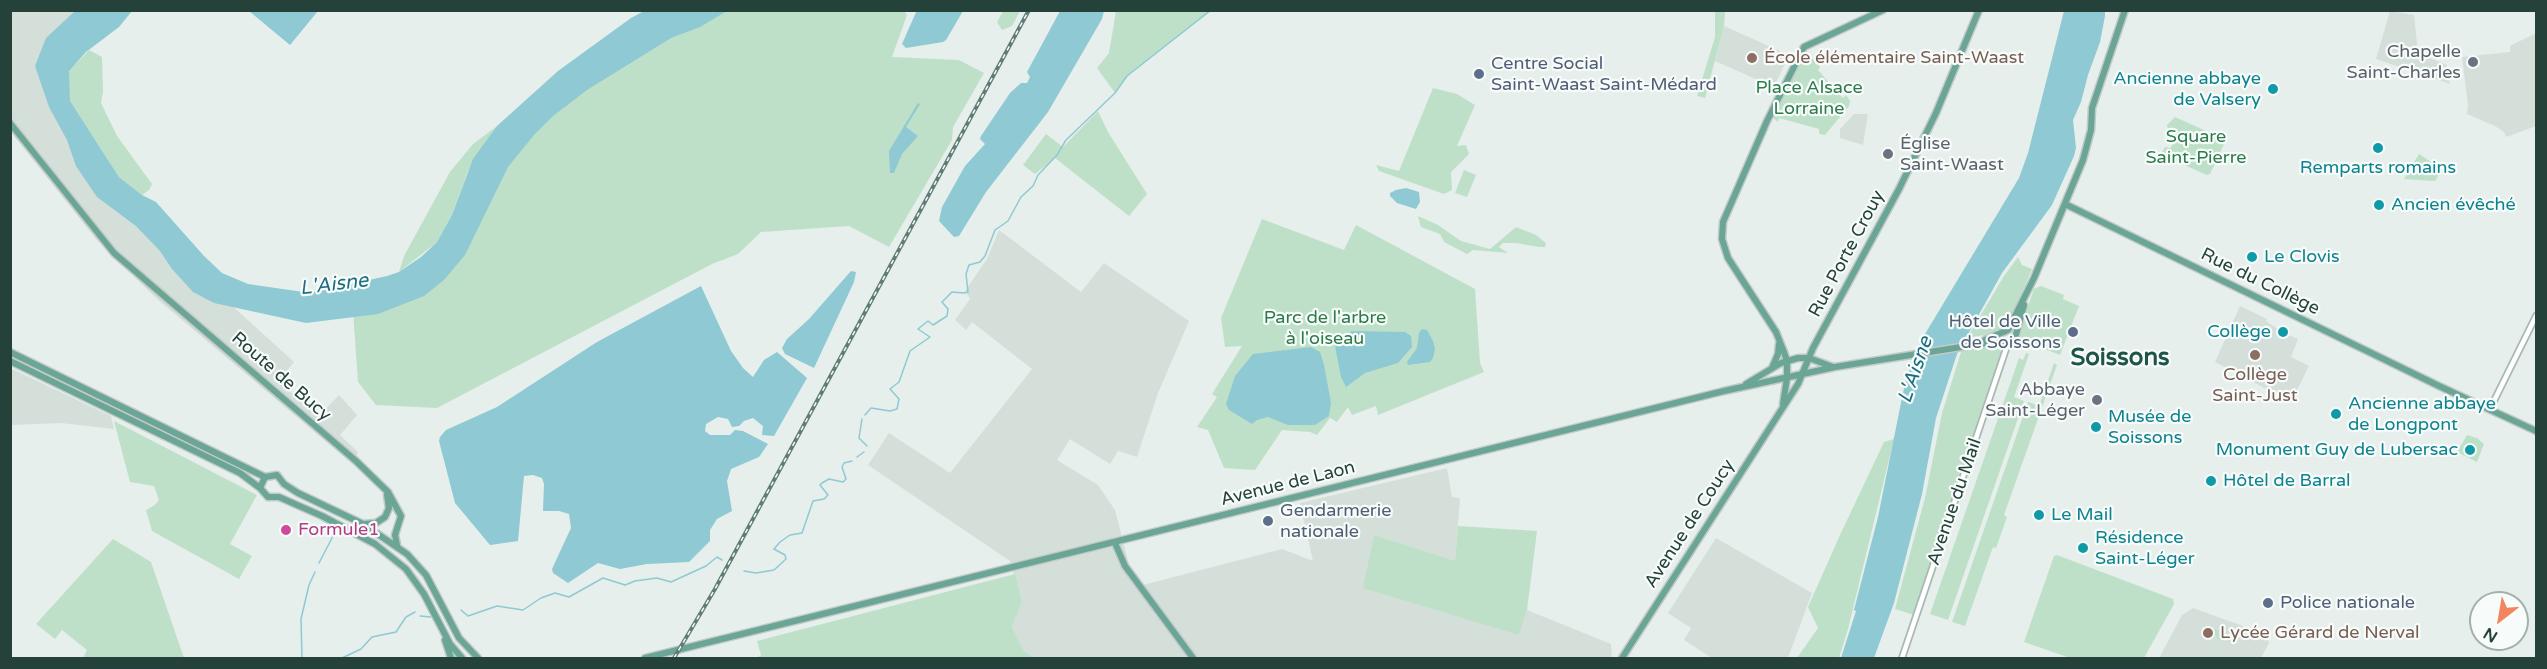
<!DOCTYPE html>
<meta charset="utf-8">
<style>
body{margin:0}
#map{position:relative;width:2547px;height:669px;overflow:hidden;background:#e6efeb;font-family:"Varela Round",sans-serif}
canvas{display:block}
.frame{position:absolute;inset:0;border:12px solid #24423a;pointer-events:none}
.north{position:absolute;left:2469px;top:591px;width:60px;height:60px;box-sizing:border-box;background:#f7fbf9;border:2px solid #a3b1ad;border-radius:50%;rotate:211deg;font-size:16px;font-weight:700;line-height:24px;text-align:center;color:#24423a}
.north::after{content:'';display:block;margin:auto;width:21px;height:27px;background:#f4845f;clip-path:polygon(50% 0,100% 100%,50% 72%,0 100%)}
</style>
<div id="map">
<canvas width="2547" height="669"></canvas>
<div class="frame"></div>
<div class="north">N</div>
</div>
<script>
const ctx = document.querySelector('canvas').getContext('2d');
ctx.lineJoin = 'round';
function fillPath(path, color) { ctx.fillStyle = color; ctx.fill(path, 'evenodd'); }
const poly = rows => new Path2D(rows.map(r => 'M' + r).join(''));
function strokePath(path, color, width, dash) { ctx.strokeStyle = color; ctx.lineWidth = width; ctx.lineCap = dash ? 'butt' : 'round'; ctx.setLineDash(dash || []); ctx.stroke(path); }
function drawText(font, color, halo, rows, align = 'center') {
  ctx.font = font + ' "Varela Round",sans-serif'; ctx.lineWidth = 4.5; ctx.setLineDash([]); ctx.textBaseline = 'middle'; ctx.strokeStyle = halo; ctx.fillStyle = color; for (const [text, x, y, turn = 0] of rows) {
    ctx.save(); ctx.translate(x, y); ctx.rotate((+turn || 0) * Math.PI / 180); ctx.textAlign = isNaN(turn) ? turn : align; if (halo) ctx.strokeText(text, 0, 0); ctx.fillText(text, 0, 0); ctx.restore();
  }
}
fillPath(poly([
 [10,11,104,11,71,35,97,183,294,362,279,381,318,417,339,395,357,415,340,435,358,452,354,465,157,299,96,239,11,132],
 [2390,11,2414,15,2418,53,2447,65,2450,84,2376,59],
 [1724,26,1789,55,1774,87,1715,61],
 [2536,33,2536,126,2506,137,2504,132,2495,126,2467,114,2468,105,2462,57,2510,52,2510,46],
 [1854,114,1868,114,1863,145,1840,138,1840,129],
 [999,230,1081,292,1104,263,1189,321,1158,393,1137,457,1118,451,1110,464,1070,439,1057,460,1098,485,1115,510,1129,565,1143,585,1282,549,1313,561,1300,503,1447,468,1452,497,1460,498,1455,562,1374,535,1519,634,1527,610,1611,644,1612,658,1035,658,1024,651,1012,627,1022,602,1010,561,868,465,889,433,950,473,1032,369,972,322,966,330,955,320,970,299,965,291,987,259],
 [2240,306,2267,319,2266,321,2282,332,2298,339,2291,357,2309,366,2291,402,2215,362],
 [10,368,111,416,114,429,61,423,11,425],
 [1716,538,1812,593,1788,658,1712,658,1684,640,1691,628,1668,613],
 [2193,608,2243,626,2241,631,2250,635,2266,636,2269,643,2261,658,2159,658,2182,615]
]), '#d4dfda');
fillPath(poly([
 [703,11,904,11,907,15,892,57,959,60,984,73,953,127,952,140,889,247,849,226,761,232,738,254,712,264,437,408,376,405,358,382,353,311,434,272,516,125],
 [1003,11,1020,11,1012,26,1002,30,997,22],
 [1116,11,1116,10,1211,11,1127,76,1115,93,1097,68,1109,53],
 [1715,11,1725,11,1724,26,1705,98,1697,96,1715,37],
 [89,50,102,57,103,92,101,103,117,136,152,184,149,190,142,195,119,177,70,101,69,71],
 [1811,57,1820,67,1818,70,1843,98,1846,95,1850,101,1849,106,1825,135,1819,134,1819,129,1779,118,1778,122,1772,117,1797,60],
 [1433,88,1457,94,1475,105,1457,146,1466,145,1469,154,1451,172,1452,190,1444,194,1379,171,1376,165,1399,171],
 [1098,111,1108,132,1147,194,1129,216,1055,158,1035,174,1023,165,1046,134,1063,147],
 [2175,117,2224,139,2225,142,2210,174,2207,175,2166,157,2162,152,2165,147,2171,148,2175,135,2169,133,2167,125],
 [497,126,468,171,452,215,437,242,399,272,404,256,450,172,473,144],
 [2419,154,2442,169,2435,181,2404,179],
 [1464,170,1476,175,1467,197,1455,193],
 [1418,216,1438,225,1461,241,1490,249,1516,227,1536,235,1546,243,1545,247,1539,247,1516,243,1503,243,1499,247,1508,253,1473,250,1467,254,1444,242,1440,234,1421,227],
 [1262,219,1344,250,1356,225,1475,289,1480,363,1484,372,1378,415,1376,406,1352,415,1348,407,1337,422,1330,418,1317,435,1310,432,1282,430,1255,470,1224,468,1208,430,1197,427,1217,397,1212,394,1242,346,1225,347,1221,318],
 [2018,257,2022,265,2032,269,2009,323,1991,334,1967,338,2004,276],
 [2041,286,2064,295,2063,299,2079,306,2060,355,2019,339,2018,336,2034,289],
 [1984,345,1994,345,2000,348,2002,356,1951,507,1939,533,1942,534,1914,615,1895,609,1925,498,1942,413,1962,349],
 [2026,353,2029,354,2014,397,2024,401,1948,620,1930,614,2019,358,2023,360],
 [2054,363,2057,365,2004,515,2007,517,1996,548,1993,547,1965,626,1952,622,2028,402,2039,406],
 [114,421,257,495,230,544,252,556,239,579,152,531,146,510,155,505,159,500,154,486,130,482],
 [2467,435,2477,438,2484,444,2477,462,2457,452],
 [1894,439,1848,629,1839,658,1797,658,1818,628,1808,607,1840,535,1884,442],
 [1458,526,1537,531,1527,610,1519,635,1363,588,1374,535,1455,561],
 [113,539,151,562,184,658,83,658,87,650,62,630,55,639,36,624],
 [2057,555,2173,599,2174,604,2144,658,2070,658,2024,642,2054,556],
 [1015,574,1022,602,1012,627,1024,651,1035,658,757,658,761,655,757,641],
 [2204,625,2235,637,2230,642,2219,640,2216,636,2203,634,2202,632,2206,631]
]), '#bfe0c8');
fillPath(poly([
 [917,10,963,10,963,11,946,40,943,42,906,48,902,44],
 [75,11,132,11,119,27,86,52,69,71,70,101,119,177,142,195,156,202,204,256,222,273,248,284,310,293,387,276,399,272,421,257,437,242,452,215,473,159,497,126,558,71,631,18,644,11,727,11,700,27,671,38,587,90,553,116,534,135,508,167,465,255,444,280,424,296,378,314,306,323,214,303,193,292,172,269,160,251,136,226,97,197,76,166,67,140,49,107,35,66,46,38],
 [249,11,318,11,290,45],
 [1060,11,1104,11,1102,19,1048,112,986,192,959,236,954,237,939,221,942,207,965,166,985,144,980,139,981,136,1010,93,1021,83,1027,83,1030,77,1027,72],
 [2064,11,2105,11,2105,16,2100,42,2088,75,2081,102,2073,120,2076,148,2074,156,2052,205,2002,273,1957,354,1936,418,1922,494,1894,603,1874,658,1841,658,1856,611,1854,610,1878,517,1904,388,1913,358,1922,339,2019,178,2028,153],
 [918,103,920,104,906,127,918,136,902,154,894,173,890,173,889,151],
 [1406,188,1419,192,1420,202,1416,209,1397,203,1390,196,1390,193,1396,190],
 [851,271,856,272,854,282,814,368,785,354,782,348,787,339,809,319],
 [701,286,731,351,743,368,753,377,764,360,777,352,807,378,774,436,762,435,763,426,753,418,744,421,739,426,732,427,728,419,718,417,706,424,705,431,710,435,730,435,735,430,743,431,768,444,759,457,731,469,727,481,732,511,717,519,710,530,710,541,689,562,647,564,620,569,598,563,568,583,553,573,552,569,571,528,569,514,559,511,543,511,544,484,542,478,533,475,524,476,518,541,490,545,455,503,439,441,440,437,446,430,497,407,597,342],
 [1422,329,1427,330,1433,341,1435,349,1433,358,1430,362,1408,365,1407,362,1417,348,1419,333],
 [1352,331,1405,332,1411,336,1412,347,1398,363,1365,373,1346,387,1341,377,1334,341],
 [1311,347,1320,352,1324,365,1331,403,1329,416,1315,425,1288,425,1268,417,1257,420,1252,424,1229,410,1226,404,1235,376,1253,354]
]), '#8ec9d4');
strokePath(poly([
 [865,415,871,408,890,411,897,409,899,399,890,389,899,382,910,351,930,337,918,329,928,321,933,325,947,316,948,309,942,302,952,292,964,293,968,292,966,274,969,265,980,262,985,256,995,230,1008,221,1021,197,1033,186,1038,175,1057,155,1066,140,1115,93,1127,76,1211,10],
 [862,419,859,438,867,446],
 [857,457,864,452],
 [319,563,333,536],
 [744,571,756,573,774,570,786,559,785,555,774,549,780,542,790,535,802,533,813,501,824,499,828,495,820,485,822,483,829,479,843,482,846,479,842,467,844,463,852,461],
 [461,610,468,616,497,606,523,610,541,598,555,593,569,597,603,578,625,585,635,581,657,578,671,582,706,566,717,557,722,560],
 [420,616,431,617],
 [302,658,301,619,309,585,315,572],
 [342,658,361,649,372,637,396,632,406,617,415,612]
]), '#8ec9d4', 1.5);
const minor = poly([
 [2490,409,2536,316],
 [1902,658,2007,346]
]);
const major = poly([
 [10,123,114,253,356,461,388,492,401,516,395,535,397,545],
 [2065,204,2439,386,2536,431],
 [1985,340,2008,330,2034,278,2083,160,2091,130,2092,108,2125,10],
 [1999,341,2007,346,2014,342,2024,305],
 [10,352,265,477],
 [10,361,240,473,260,488],
 [1772,368,1778,354,1779,344],
 [1746,384,1781,363,1798,358,1809,358,1833,367],
 [1783,404,1787,378,1787,361,1784,352,1776,332,1728,258,1722,239,1723,222,1767,121,1804,47,1883,10],
 [364,524,376,523,385,517,389,508,387,495],
 [1115,543,1125,566,1193,658],
 [445,640,451,658],
 [462,658,450,644,424,594,406,569,375,544,322,516,279,497,268,497,260,488,265,477,277,475,284,484,298,493,363,524,407,554,426,575,459,638,478,658],
 [645,658,1724,391,1835,367,1999,341],
 [1622,658,1798,384,1813,348,1899,189,1936,113,1979,10]
]);
strokePath(minor, '#a8b8b2', 8);
strokePath(major, '#c2cac8', 9);
strokePath(minor, '#fff', 4.5);
strokePath(major, '#6aa596', 6);
const rail = poly([
 [674,658,715,589,1029,10]
]);
strokePath(rail, '#5f7d75', 4);
strokePath(rail, '#f7fbf9', 1.5, [4.5]);
for (const [x, y, r, color] of [
 [1752,58,6,"#8d6e63"],
 [2473,62,6,"#6b7280"],
 [1479,74,6,"#5c6f8a"],
 [2273,89,6,"#0f9aa8"],
 [2378,148,6,"#0f9aa8"],
 [1888,154,6,"#6b7280"],
 [2379,205,6,"#0f9aa8"],
 [2252,257,6,"#0f9aa8"],
 [2073,332,6,"#5c6f8a"],
 [2283,332,6,"#0f9aa8"],
 [2255,355,6,"#8d6e63"],
 [2097,400,6,"#6b7280"],
 [2336,414,6,"#0f9aa8"],
 [2096,427,6,"#0f9aa8"],
 [2470,450,6,"#0f9aa8"],
 [2211,481,6,"#0f9aa8"],
 [2039,515,6,"#0f9aa8"],
 [1268,521,6,"#5c6f8a"],
 [286,530,6,"#d1479c"],
 [2083,548,6,"#0f9aa8"],
 [2268,603,6,"#5c6f8a"],
 [2208,633,6,"#8d6e63"]
]) { const dot = new Path2D(); dot.arc(x, y, r, 0, 2 * Math.PI); ctx.fillStyle = color; ctx.fill(dot); strokePath(dot, '#f7fbf9', 2); }
drawText('18px', '#5b616d', '#f7fbf9', [
 ["Chapelle",2461,52],
 ["Saint-Charles",2461,73],
 ["Église",1900,144,"left"],
 ["Saint-Waast",1900,165,"left"],
 ["Abbaye",2085,390],
 ["Saint-Léger",2085,411]
], 'right');
drawText('18px', '#785e54', '#f7fbf9', [
 ["École élémentaire Saint-Waast",1764,58],
 ["Collège",2255,375,"center"],
 ["Saint-Just",2255,396,"center"],
 ["Lycée Gérard de Nerval",2220,633]
], 'left');
drawText('18px', '#4e5e75', '#f7fbf9', [
 ["Centre Social",1491,64],
 ["Saint-Waast Saint-Médard",1491,85],
 ["Hôtel de Ville",2061,322,"right"],
 ["de Soissons",2061,343,"right"],
 ["Gendarmerie",1280,511],
 ["nationale",1280,532],
 ["Police nationale",2280,603]
], 'left');
drawText('18px', '#0d838f', '#f7fbf9', [
 ["Ancienne abbaye",2261,79,"right"],
 ["de Valsery",2261,100,"right"],
 ["Remparts romains",2378,168,"center"],
 ["Ancien évêché",2391,205],
 ["Le Clovis",2264,257],
 ["Collège",2271,332,"right"],
 ["Ancienne abbaye",2348,404],
 ["de Longpont",2348,425],
 ["Musée de",2108,417],
 ["Soissons",2108,438],
 ["Monument Guy de Lubersac",2458,450,"right"],
 ["Hôtel de Barral",2223,481],
 ["Le Mail",2051,515],
 ["Résidence",2095,538],
 ["Saint-Léger",2095,559]
], 'left');
drawText('18px', '#2d7a4b', '#f7fbf9', [
 ["Place Alsace",1809,88],
 ["Lorraine",1809,109],
 ["Square",2196,137],
 ["Saint-Pierre",2196,158],
 ["Parc de l'arbre",1325,318],
 ["à l'oiseau",1325,339]
]);
drawText('18px', '#24423a', '#f7fbf9', [
 ["Rue Porte Crouy",1847,254,-62],
 ["Rue du Collège",2260,282,26],
 ["Route de Bucy",281,377,41],
 ["Avenue de Laon",1288,484,-14],
 ["Avenue du Mail",1955,502,-71],
 ["Avenue de Coucy",1690,524,-57]
]);
drawText('18px', '#b23c85', '#f7fbf9', [
 ["Formule1",298,530]
], 'left');
drawText('italic 20px', '#1c6f80', '#f7fbf9', [
 ["L'Aisne",334,285,-7],
 ["L'Aisne",1916,370,-71]
]);
drawText('bold 24px', '#1f5548', '#f7fbf9', [
 ["Soissons",2120,359]
]);
</script>
